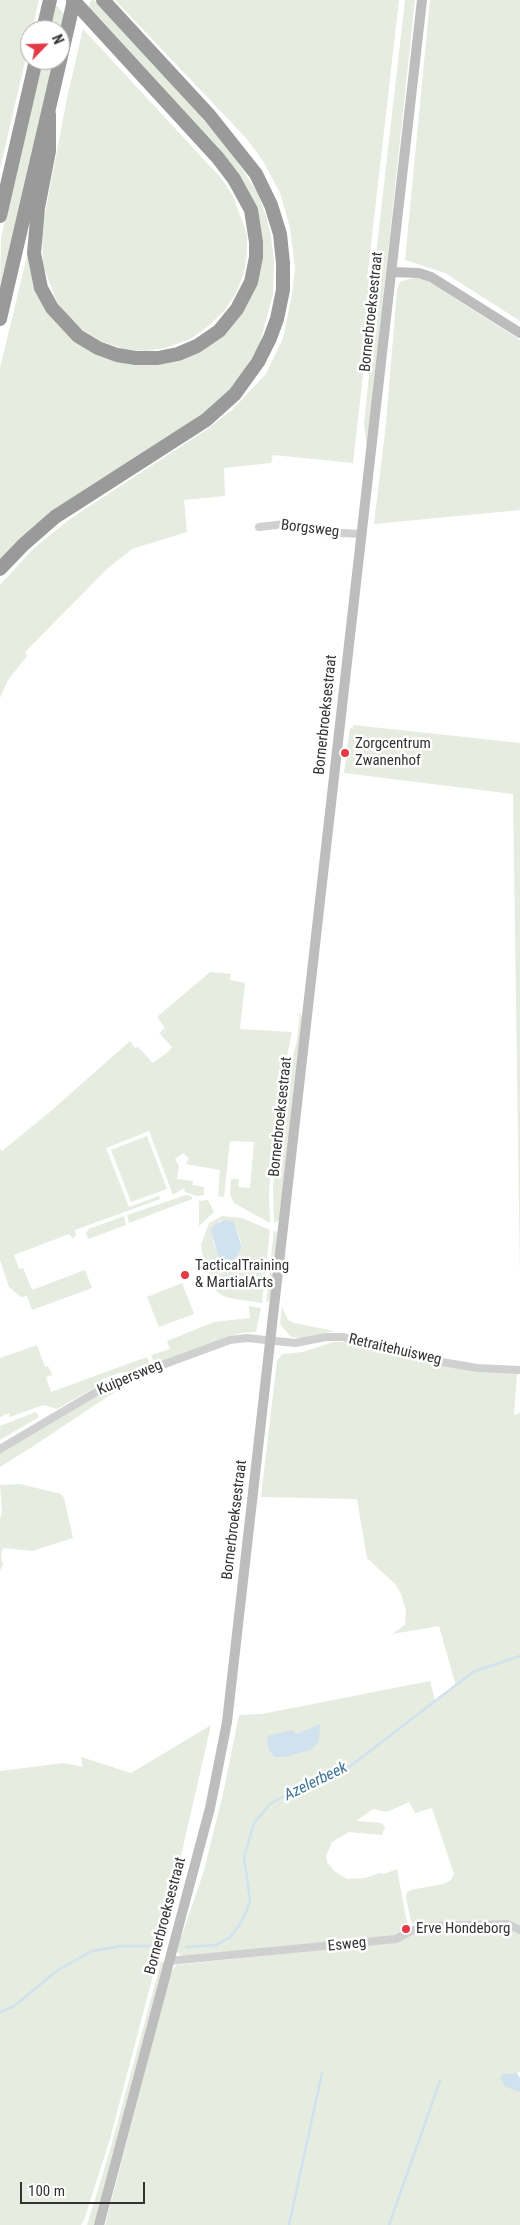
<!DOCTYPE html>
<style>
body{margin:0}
#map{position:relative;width:520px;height:2225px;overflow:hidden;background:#fff;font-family:"Roboto Condensed",sans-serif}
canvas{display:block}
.north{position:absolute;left:20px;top:20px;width:50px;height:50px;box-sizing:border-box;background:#fff;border:1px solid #adadad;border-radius:50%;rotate:66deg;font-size:14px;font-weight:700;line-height:20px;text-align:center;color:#333}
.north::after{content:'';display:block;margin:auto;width:18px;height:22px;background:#e63946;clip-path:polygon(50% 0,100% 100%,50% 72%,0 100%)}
.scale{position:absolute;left:20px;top:2182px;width:125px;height:22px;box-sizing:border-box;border:2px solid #333;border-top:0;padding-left:6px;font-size:15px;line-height:18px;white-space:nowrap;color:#333;-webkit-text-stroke:4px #fff;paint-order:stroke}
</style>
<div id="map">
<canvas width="520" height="2225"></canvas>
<div class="north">N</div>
<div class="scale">100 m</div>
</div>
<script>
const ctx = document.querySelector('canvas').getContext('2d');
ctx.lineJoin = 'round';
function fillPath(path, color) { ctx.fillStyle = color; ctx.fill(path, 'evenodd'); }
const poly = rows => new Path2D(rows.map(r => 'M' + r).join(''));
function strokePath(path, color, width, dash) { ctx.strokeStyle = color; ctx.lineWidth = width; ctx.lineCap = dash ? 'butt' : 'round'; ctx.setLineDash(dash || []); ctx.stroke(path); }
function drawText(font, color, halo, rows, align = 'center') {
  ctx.font = font + ' "Roboto Condensed",sans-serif'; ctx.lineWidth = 5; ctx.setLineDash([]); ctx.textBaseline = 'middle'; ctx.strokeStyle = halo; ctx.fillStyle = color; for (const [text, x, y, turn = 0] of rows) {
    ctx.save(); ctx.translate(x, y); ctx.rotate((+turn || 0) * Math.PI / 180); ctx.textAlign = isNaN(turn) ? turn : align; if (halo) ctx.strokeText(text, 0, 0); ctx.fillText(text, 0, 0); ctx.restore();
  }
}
fillPath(poly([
 [0,0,39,0,32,30,30,30,30,40,0,169],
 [91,0,94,0,131,39,217,135,233,155,257,192,266,216,271,237,274,261,273,294,259,346,234,386,211,410,0,562,0,368,28,252,66,333,88,350,113,359,199,349,256,280,250,200,87,12],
 [115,0,399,0,368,271,372,295,353,463,273,455,271,463,224,468,225,496,184,500,187,532,132,549,108,568,25,652,27,656,8,680,0,698,0,585,33,549,70,519,206,430,232,410,266,374,283,338,292,295,295,268,290,228,280,193,263,161,246,138],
 [405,0,415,0,367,449,364,424,377,296,374,272],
 [430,0,520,0,520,321,445,273,405,260],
 [55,4,65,15,60,38,60,30,50,30],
 [83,29,221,178,233,196,247,235,247,253,244,273,235,295,224,311,206,328,190,339,165,348,147,351,123,349,101,341,81,329,66,314,56,300,43,265,42,230,67,98],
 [43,60,55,60,0,293,1,238],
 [415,277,426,280,520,340,520,510,374,524,386,423,397,290,400,282],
 [353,725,520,743,520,1276,513,794,344,773,350,727,353,729],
 [210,972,231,974,230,980,245,983,240,1029,292,1032,280,1090,271,1164,269,1196,270,1223,234,1203,230,1195,231,1179,239,1179,238,1187,250,1188,254,1142,230,1141,224,1197,218,1196,220,1170,186,1164,189,1158,183,1153,175,1159,179,1166,177,1179,193,1181,193,1185,204,1187,204,1195,197,1196,185,1192,184,1188,173,1195,149,1131,106,1148,129,1207,159,1196,160,1199,75,1230,76,1235,73,1239,69,1234,14,1255,19,1269,23,1268,32,1290,85,1270,92,1288,32,1310,27,1296,21,1297,9,1287,0,1260,0,1148,2,1151,51,1111,130,1041,135,1048,138,1047,153,1063,169,1051,172,1047,159,1033,165,1028,157,1017],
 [300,1013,302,1017,279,1220,274,1223,273,1186,283,1096,297,1040],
 [147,1136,167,1189,131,1202,111,1150],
 [186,1195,192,1197,192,1199,129,1223,127,1215],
 [208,1200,214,1212,199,1226,199,1201],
 [124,1216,126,1225,88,1239,86,1233,89,1229],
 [222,1216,242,1218,270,1230,262,1303,229,1298,221,1295,215,1289,203,1257,201,1245,209,1223],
 [224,1220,236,1227,241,1243,242,1248,232,1263,218,1256,213,1241,219,1221],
 [274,1230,278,1234,272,1298,266,1303],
 [182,1283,194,1314,159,1327,147,1297],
 [249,1306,261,1308,256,1332,240,1333,157,1363,154,1361,151,1355,170,1349,167,1341,214,1322,250,1318],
 [282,1307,288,1320,294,1323,334,1331,301,1338,291,1337,280,1324],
 [333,1342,344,1342,475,1372,517,1373,514,1415,520,1413,520,1927,498,1920,415,1925,411,1922,406,1897,407,1893,410,1890,443,1884,451,1880,454,1874,432,1808,415,1813,409,1802,387,1812,373,1809,356,1821,381,1823,385,1827,382,1835,349,1832,332,1842,326,1856,327,1862,334,1871,347,1879,365,1878,380,1873,384,1874,397,1869,407,1923,405,1932,397,1937,203,1956,181,1956,177,1951,179,1943,203,1874,223,1794,239,1715,262,1714,430,1681,435,1701,456,1686,439,1626,392,1634,405,1625,406,1611,401,1594,395,1584,367,1558,357,1499,261,1497,277,1360,283,1354,303,1352],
 [37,1345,45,1367,48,1366,52,1375,46,1377,51,1392,147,1357,149,1362,148,1366,136,1371,119,1373,103,1379,101,1384,57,1409,43,1405,10,1417,9,1413,0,1417,0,1358],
 [137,1377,32,1447,0,1467,0,1453,105,1390],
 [36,1412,39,1417,0,1440,0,1426],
 [20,1484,61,1494,64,1498,73,1538,32,1551,3,1548,1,1555,3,1565,0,1570,0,1519,2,1512,0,1485],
 [211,1725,157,1960,110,2139,85,2217,81,2225,0,2225,0,1771,64,1763,83,1767,81,1757,131,1773],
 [505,1926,520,1933,520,2072,512,2074,502,2074,518,2093,520,2093,520,2225,105,2225,171,1972,176,1965,347,1947,432,1928],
 [161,1962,165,1962,96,2225,87,2225,109,2154]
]), '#e6ecdf');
fillPath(poly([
 [224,1220,234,1222,242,1248,232,1263,226,1266,218,1256,211,1230,214,1225],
 [320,1724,319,1742,310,1750,284,1757,274,1757,268,1748,267,1736,292,1730,297,1734],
 [517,2073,520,2078,520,2093,505,2086,500,2079,502,2074]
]), '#cfe2ee');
strokePath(poly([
 [186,1947,216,1945,230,1937,240,1924,247,1910,250,1900,244,1857,254,1823,271,1803,295,1791,340,1774,473,1672,520,1656],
 [0,2012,14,2006,58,1970,92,1951,122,1946,155,1946],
 [289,2225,322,2073],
 [389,2225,440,2081]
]), '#cfe2ee', 2.5);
strokePath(poly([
 [259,527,285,524,320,532,362,534],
 [0,1449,108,1385,230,1340,247,1338,295,1343,326,1337,343,1337,442,1362,477,1368,520,1370],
 [169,1961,396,1939,411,1931,424,1926,507,1924,520,1930]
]), '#d0d0d0', 8);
strokePath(poly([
 [392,272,419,273,431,277,520,333],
 [99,2225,210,1808,227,1722,422,0]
]), '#bdbdbd', 10);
strokePath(poly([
 [43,30,50,0],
 [49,114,49,151,38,208,34,253,41,288,52,308,78,336,98,348,117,355,136,358,158,358,178,354,197,346,219,331,237,309,251,282,256,257,256,242,251,210,234,179,218,158,73,0],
 [0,216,36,60],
 [0,319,63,48],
 [0,569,23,545,55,517,206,420,235,394,258,362,270,338,277,319,283,290,283,263,280,234,271,205,256,174,210,116,103,0]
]), '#9a9a9a', 14);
strokePath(poly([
 [63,48,74,0]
]), '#9a9a9a', 14);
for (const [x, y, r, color] of [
 [345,753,5,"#e63946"],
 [185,1275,5,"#e63946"],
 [406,1929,5,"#e63946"]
]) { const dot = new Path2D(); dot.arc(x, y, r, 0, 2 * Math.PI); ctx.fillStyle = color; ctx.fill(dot); strokePath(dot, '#fff', 2); }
drawText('15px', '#333', '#fff', [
 ["Bornerbroeksestraat",372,312,-84],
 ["Borgsweg",310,529,7],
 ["Bornerbroeksestraat",326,715,-84],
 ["Bornerbroeksestraat",281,1117,-84],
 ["Retraitehuisweg",395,1350,13],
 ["Kuipersweg",130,1378,-23],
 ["Bornerbroeksestraat",235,1520,-83],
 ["Bornerbroeksestraat",166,1916,-75],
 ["Esweg",347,1945,-6]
]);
drawText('15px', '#333', '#fff', [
 ["Zorgcentrum",355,744],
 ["Zwanenhof",355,761],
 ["TacticalTraining",195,1266],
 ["& MartialArts",195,1283],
 ["Erve Hondeborg",416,1929]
], 'left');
drawText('italic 16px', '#3f7597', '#fff', [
 ["Azelerbeek",316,1782,-26]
]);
</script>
